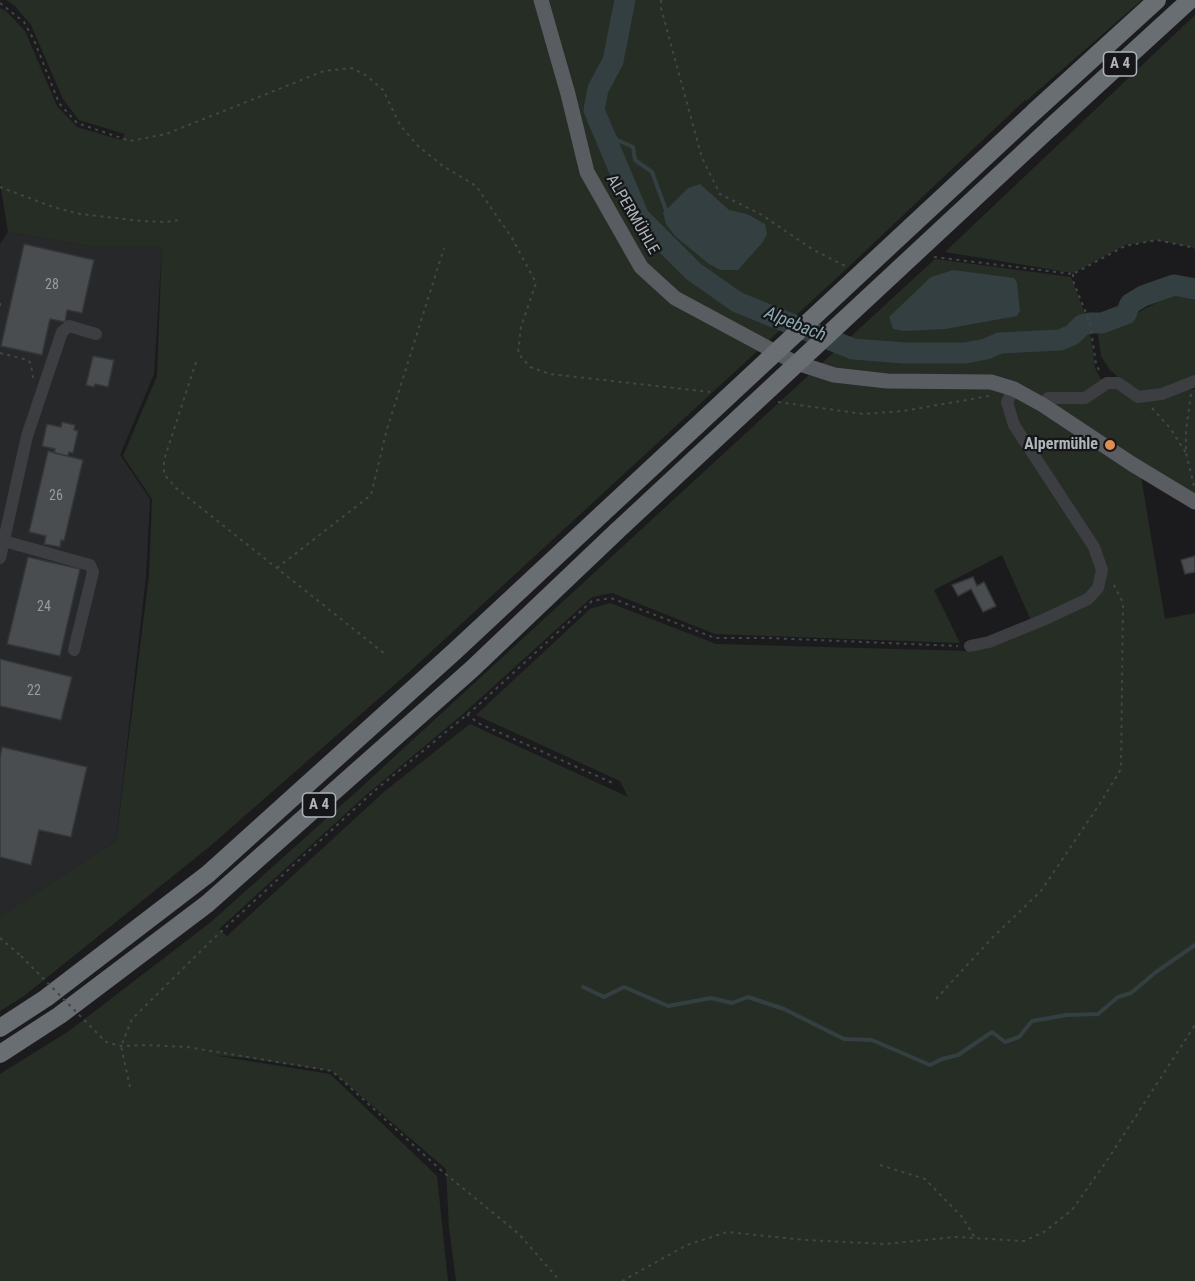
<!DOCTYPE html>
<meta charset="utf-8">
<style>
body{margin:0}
canvas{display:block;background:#1b1b1d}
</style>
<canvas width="1195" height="1281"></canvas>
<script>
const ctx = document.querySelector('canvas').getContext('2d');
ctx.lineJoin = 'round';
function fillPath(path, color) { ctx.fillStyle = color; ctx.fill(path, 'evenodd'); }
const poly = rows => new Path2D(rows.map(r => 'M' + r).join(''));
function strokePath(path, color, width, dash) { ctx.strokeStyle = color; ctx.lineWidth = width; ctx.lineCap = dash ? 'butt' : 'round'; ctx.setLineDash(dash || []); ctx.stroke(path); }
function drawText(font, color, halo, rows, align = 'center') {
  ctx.font = font + ' "Roboto Condensed",sans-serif'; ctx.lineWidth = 4.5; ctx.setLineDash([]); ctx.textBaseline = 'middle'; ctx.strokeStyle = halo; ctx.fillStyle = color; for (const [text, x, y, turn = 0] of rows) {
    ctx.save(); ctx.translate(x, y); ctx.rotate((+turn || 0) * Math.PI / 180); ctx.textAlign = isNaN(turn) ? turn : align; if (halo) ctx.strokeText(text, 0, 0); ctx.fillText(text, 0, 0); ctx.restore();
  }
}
fillPath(poly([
 [8,232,94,247,162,246,154,374,120,455,150,499,146,576,116,841,0,916,0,244]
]), '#27282a');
fillPath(poly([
 [6,0,1142,0,1026,101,1025,100,842,273,409,672,209,847,24,996,0,1011,0,916,116,841,149,575,152,499,123,456,157,376,162,246,94,247,8,232,0,182,0,8,6,11,25,31,57,106,77,127,121,140,125,134,79,120,63,99,31,25,14,5],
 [1195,15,1195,248,1157,240,1125,245,1073,273,945,252],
 [935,259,1071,277,1089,325,1095,368,1103,383,1085,395,1044,397,1007,379,1002,390,1042,411,1051,401,1085,400,1108,386,1140,400,1195,389,1195,508,1141,477,1165,619,1195,613,1195,1281,456,1281,449,1228,446,1169,332,1071,246,1058,212,1055,330,1074,437,1176,448,1281,0,1281,0,1074,69,1031,211,922,355,793],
 [1002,555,1033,625,968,651,716,644,610,603,590,609,476,715,620,781,628,797,470,724,385,791,227,936,219,929,366,795,463,714,592,597,612,593,715,634,960,643,934,590],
 [1171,295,1195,296,1195,379,1139,395,1110,370,1101,356,1098,334]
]), '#262d25');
fillPath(poly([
 [700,184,729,210,747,214,765,224,767,234,762,243,738,270,720,270,709,264,675,236,666,224,663,213,688,188],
 [953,270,1014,278,1017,283,1020,311,1017,316,945,329,904,331,893,329,889,317,931,277]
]), '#343f42');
strokePath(poly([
 [599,123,606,125,617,140,633,147,635,160,652,172,666,210],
 [583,987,604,997,624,987,668,1006,711,998,732,1003,748,997,784,1009,844,1039,872,1040,930,1065,942,1059,958,1055,992,1032,1005,1042,1019,1037,1032,1021,1067,1015,1098,1014,1118,997,1131,993,1156,972,1195,945]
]), '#343f42', 4);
strokePath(poly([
 [625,0,613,61,598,89,594,110,639,217,693,271,737,302,853,349,905,353,965,353,986,349,1000,343,1060,340,1072,335,1082,325,1090,323,1102,323,1126,314,1130,304,1143,296,1174,285,1195,289]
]), '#343f42', 21);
const building = poly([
 [24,244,94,260,82,313,67,310,65,322,50,319,42,355,1,346,24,244],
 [93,356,114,360,108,387,95,384,94,387,86,385,93,356],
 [62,422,75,425,74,430,78,431,73,453,69,452,68,456,54,453,55,449,42,446,47,424,61,427,62,422],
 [48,451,83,460,64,541,61,540,60,547,44,544,46,536,29,532,48,451],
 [1195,556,1195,572,1185,574,1181,560,1195,556],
 [28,557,80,569,60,656,7,644,28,557],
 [973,577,977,586,984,582,996,606,983,612,971,589,958,596,952,585,973,577],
 [0,659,72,677,61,720,0,706,0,659],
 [2,747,87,767,71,837,39,830,31,865,0,857,0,757,2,747]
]);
fillPath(building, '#4a4d4f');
strokePath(building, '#353639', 1.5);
strokePath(poly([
 [661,0,661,8,702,158,720,194,762,215,812,249,847,267],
 [0,3,24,22,34,40,59,103,77,123,130,141,166,134,324,71,352,68,367,76,383,90,400,125,418,146,443,166,476,186,512,238,536,283,521,327,518,353,530,367,550,374,710,392],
 [0,187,53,207,80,214,142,221,166,222,179,220],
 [934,257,1073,274,1125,246,1157,240,1195,248],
 [1073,274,1073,281,1090,323,1096,364,1101,374],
 [0,303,0,308],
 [0,353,28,360,31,364,33,378],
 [196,362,164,460,164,474,176,488,385,654],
 [1191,394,1186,430,1186,453,1194,486],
 [778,402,863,414,903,411,989,396],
 [1152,408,1170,428,1186,453],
 [277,568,371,495,387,429,444,248],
 [467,714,478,723,615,784],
 [0,938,21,956],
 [936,999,993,937,1041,891,1099,805,1121,769,1123,603,1112,581],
 [100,1036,106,1042,121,1046,146,1045,187,1047,332,1071,443,1172,519,1234,560,1281],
 [130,1087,121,1046,132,1019,213,939,372,793,475,708,592,601,611,598,715,638,769,638,958,646],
 [880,1165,925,1179,963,1218,975,1238],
 [622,1281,687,1245,727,1232,806,1240,885,1244,956,1237,1024,1241,1044,1232,1072,1210,1106,1162,1195,1025]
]), '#424648', 2, [3, 4.5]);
strokePath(poly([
 [1043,405,1048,398,1085,398,1107,383,1118,383,1138,397,1162,394,1195,381],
 [4,541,90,565,93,572,74,650],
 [0,558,27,436,62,332,69,326,96,334],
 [970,646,989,642,1043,620,1088,599,1098,588,1102,570,1094,547,1014,425,1007,402,1014,389]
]), '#3c3e42', 12);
strokePath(poly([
 [541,0,568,94,587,172,641,267,675,298,794,362,834,375,887,381,991,382,1014,389,1043,405,1132,464,1195,502]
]), '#595c60', 15);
strokePath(poly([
 [1035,111,1157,0],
 [1050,128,1190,0],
 [0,1028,46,998,208,874,455,651,602,514],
 [0,1054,60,1015,207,904,472,669,617,531]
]), '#696e72', 18);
strokePath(poly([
 [21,956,100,1036]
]), '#424648', 2, [3, 4.5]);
strokePath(poly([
 [602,514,1035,111],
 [617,531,1050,128]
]), '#696e72', 18);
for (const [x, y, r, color] of [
 [1110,445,6,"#e08d50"]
]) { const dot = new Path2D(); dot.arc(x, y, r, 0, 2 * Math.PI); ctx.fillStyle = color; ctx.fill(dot); strokePath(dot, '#161618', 2); }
drawText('14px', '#969ca0', null, [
 ["28",52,285],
 ["26",56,496],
 ["24",44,607],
 ["22",34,691]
]);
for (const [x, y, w] of [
 [1120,64,33],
 [319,805,33]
]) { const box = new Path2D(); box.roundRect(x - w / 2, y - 12, w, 24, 4.5); ctx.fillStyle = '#161618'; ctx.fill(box); strokePath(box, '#afb6bb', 1.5); }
drawText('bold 15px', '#afb6bb', null, [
 ["A 4",1120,64],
 ["A 4",319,805]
]);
drawText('16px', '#afb6bb', '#161618', [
 ["ALPERMÜHLE",632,215,60]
]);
drawText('bold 16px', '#afb6bb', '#161618', [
 ["Alpermühle",1098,445]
], 'right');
drawText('italic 18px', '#8aa9b2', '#161618', [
 ["Alpebach",795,325,22]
]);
</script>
